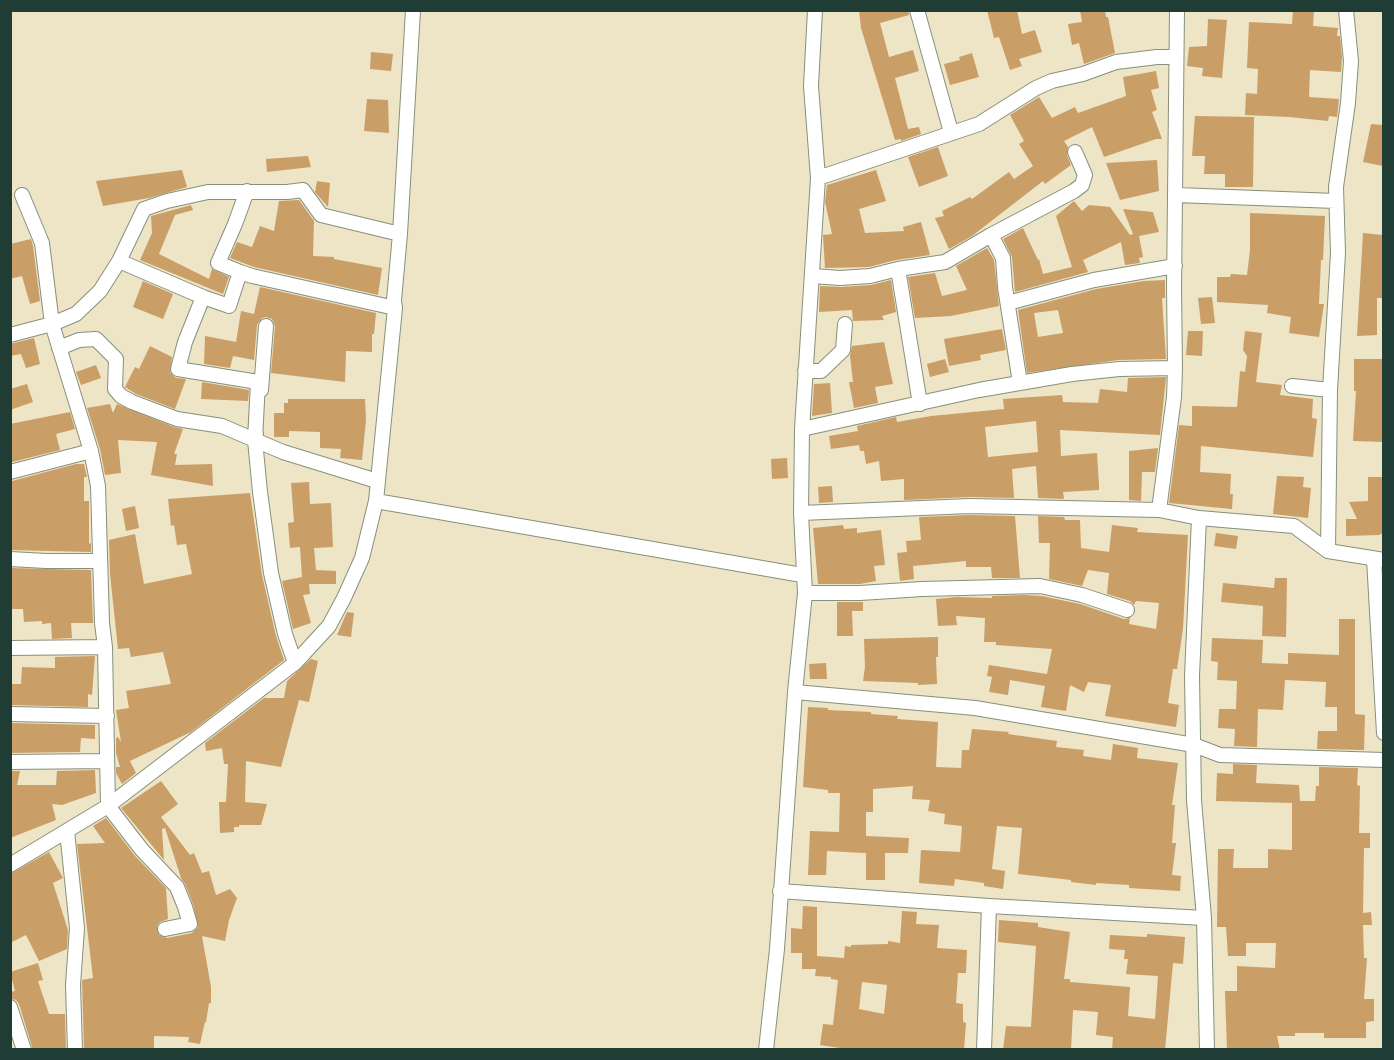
<!DOCTYPE html>
<style>
body{margin:0}
#map{position:relative;width:1394px;height:1060px;overflow:hidden;background:#eee4c6;font-family:Sriracha,sans-serif}
canvas{display:block}
.frame{position:absolute;inset:0;border:12px solid #1f3d34;pointer-events:none}
</style>
<div id="map">
<canvas width="1394" height="1060"></canvas>
<div class="frame"></div>
</div>
<script>
const ctx = document.querySelector('canvas').getContext('2d');
ctx.lineJoin = 'round';
function fillPath(path, color) { ctx.fillStyle = color; ctx.fill(path, 'evenodd'); }
const poly = rows => new Path2D(rows.map(r => 'M' + r).join(''));
function strokePath(path, color, width, dash) { ctx.strokeStyle = color; ctx.lineWidth = width; ctx.lineCap = dash ? 'butt' : 'round'; ctx.setLineDash(dash || []); ctx.stroke(path); }
fillPath(poly([
 [859,10,908,10,909,15,880,23,889,57,913,50,919,71,895,78,908,129,919,127,921,134,901,141,901,139,895,140,861,28],
 [987,10,1017,10,1022,34,1035,30,1042,52,1019,59,1022,66,1010,70,999,37,994,38],
 [1080,10,1105,10,1106,17,1108,17,1115,53,1084,64,1079,43,1072,45,1068,24,1082,22],
 [1293,10,1314,10,1313,26,1338,28,1337,36,1340,36,1342,57,1341,72,1310,70,1309,97,1339,99,1337,117,1329,116,1328,121,1289,117,1245,115,1246,93,1257,94,1258,69,1247,68,1249,22,1292,24],
 [1208,19,1227,20,1222,78,1202,76,1203,68,1187,66,1189,47,1207,46],
 [371,52,393,54,391,71,370,69],
 [972,53,979,77,950,85,944,64,960,60,959,57],
 [1156,71,1159,88,1151,90,1157,110,1152,112,1162,139,1156,139,1104,157,1092,127,1064,141,1068,147,1067,155,1071,165,1045,184,1043,181,972,236,949,249,935,218,944,216,942,211,970,197,972,199,1009,172,1014,179,1033,166,1019,144,1024,141,1010,115,1039,97,1052,118,1075,107,1078,113,1126,96,1123,77],
 [367,99,388,100,389,133,364,131],
 [1195,116,1254,117,1253,187,1225,187,1225,174,1204,174,1205,156,1192,156],
 [1371,124,1383,125,1383,166,1363,162],
 [938,147,948,176,919,187,908,157],
 [308,156,311,167,267,172,266,159],
 [1157,160,1159,191,1120,200,1106,163],
 [182,170,187,187,149,198,103,206,96,181],
 [876,170,886,201,859,209,865,233,904,231,903,227,921,222,930,255,896,260,869,267,825,268,823,235,832,234,825,202,827,185],
 [317,181,330,183,328,207,315,192],
 [299,200,314,221,313,256,334,257,334,259,382,268,378,295,254,267,230,258,237,242,252,247,260,226,274,231,279,201],
 [1074,201,1082,211,1089,205,1110,207,1130,235,1133,234,1123,209,1153,212,1159,232,1139,236,1143,257,1139,258,1140,263,1125,265,1121,242,1083,260,1088,272,1015,292,1012,257,1003,239,1023,228,1038,260,1039,259,1043,274,1072,267,1056,216],
 [191,205,193,210,175,215,159,254,209,279,212,269,229,277,223,294,140,260,152,233,151,216],
 [1250,213,1325,216,1323,260,1321,260,1319,304,1324,304,1319,337,1289,333,1291,317,1267,313,1268,305,1217,302,1217,277,1230,277,1231,274,1247,275,1250,250],
 [1363,233,1383,235,1383,298,1377,298,1377,335,1357,336],
 [31,239,33,246,40,301,30,304,22,276,10,279,10,244],
 [987,248,994,260,999,306,951,316,915,318,908,277,935,273,942,296,967,290,956,266],
 [891,280,896,312,882,316,884,320,853,321,852,310,819,312,820,286,841,287,871,285],
 [1165,280,1165,298,1162,298,1166,359,1118,360,1027,373,1018,310,1096,289,1144,281],
 [1058,310,1063,333,1038,337,1034,313],
 [143,281,173,294,163,319,133,307],
 [260,287,376,313,374,334,372,334,372,352,346,351,345,382,271,373,275,326,272,319,266,317,262,318,257,325,254,360,233,356,230,368,204,364,205,336,236,342,241,311,254,314],
 [1212,297,1215,323,1201,324,1198,298],
 [1002,329,1006,350,980,355,981,360,949,366,944,339],
 [1188,331,1203,331,1202,356,1186,355],
 [1245,331,1262,333,1256,382,1282,385,1280,395,1313,399,1312,418,1317,419,1313,457,1201,446,1200,472,1231,474,1230,494,1233,494,1232,509,1169,503,1179,425,1192,426,1192,406,1237,407,1240,371,1245,372,1247,356,1243,350],
 [34,338,40,364,26,368,21,354,10,356,10,344],
 [884,342,893,384,875,387,878,403,854,408,849,382,853,382,850,356,852,346],
 [150,346,172,357,170,372,176,378,186,379,175,409,136,394,125,387,135,367,139,369],
 [945,359,949,372,930,377,927,364],
 [1354,359,1383,359,1383,442,1353,441,1356,391,1354,391],
 [96,365,101,378,81,385,76,372],
 [1166,377,1160,435,1060,430,1061,456,1097,453,1099,485,1099,490,1063,492,1064,499,1038,498,1036,466,1012,469,1014,498,970,497,904,500,904,479,881,481,879,461,866,464,864,451,860,451,859,445,831,449,829,436,858,431,857,426,896,417,897,422,931,416,1004,409,1003,399,1062,395,1063,402,1098,403,1100,389,1127,392,1128,378],
 [1036,421,1038,452,988,457,985,427],
 [202,382,249,390,248,401,201,399],
 [830,383,832,413,812,416,814,384],
 [27,384,33,402,10,410,10,389],
 [288,399,365,399,366,420,362,460,340,458,341,449,320,448,320,432,289,431,289,437,274,437,274,413,284,413,284,403,288,403],
 [110,404,113,413,117,404,174,427,183,429,174,454,177,454,175,465,212,464,213,486,151,475,157,442,118,440,121,473,105,475,100,449,87,408],
 [70,412,75,429,56,434,60,450,12,462,10,424],
 [1158,448,1155,472,1142,472,1141,501,1129,500,1129,451],
 [787,458,788,478,772,479,771,459],
 [76,464,84,464,87,477,84,477,84,501,89,501,89,544,91,543,91,552,10,550,12,481],
 [1277,476,1304,477,1303,487,1311,488,1308,518,1273,514],
 [1368,477,1383,477,1383,533,1379,535,1346,536,1346,519,1357,519,1349,502,1368,501],
 [309,482,310,504,331,503,333,547,314,548,316,570,336,571,336,584,309,584,310,594,303,595,311,623,293,629,282,581,302,577,300,547,290,548,288,523,294,522,291,483],
 [832,486,833,502,819,503,818,487],
 [250,493,262,575,276,636,284,660,191,732,130,761,136,773,122,784,116,773,116,767,120,767,116,753,116,738,118,737,121,742,116,710,129,708,126,691,171,684,163,652,131,657,129,648,118,649,110,574,109,540,135,534,144,584,192,574,186,544,177,545,174,525,171,526,168,499],
 [135,506,139,528,126,531,122,509],
 [970,515,1015,516,1020,578,992,578,991,567,966,567,966,561,913,566,914,579,900,581,897,553,907,552,906,541,921,540,919,517],
 [1038,516,1064,517,1065,520,1080,520,1081,548,1109,552,1112,525,1138,528,1137,532,1188,535,1183,629,1177,669,1173,669,1168,703,1179,705,1176,727,1105,716,1111,685,1088,682,1084,692,1070,685,1066,711,1041,707,1045,686,1010,680,1008,695,989,692,992,677,987,676,989,665,1047,674,1052,649,996,645,996,642,984,642,985,618,956,616,957,625,938,626,936,599,957,597,992,598,992,596,1025,595,1042,596,1080,604,1124,619,1130,618,1129,624,1156,629,1159,603,1136,601,1134,605,1130,601,1107,594,1109,573,1088,570,1082,586,1049,579,1050,543,1039,543],
 [843,525,844,529,857,528,857,533,881,530,885,565,874,566,876,581,860,584,818,584,813,528],
 [1216,533,1238,536,1236,549,1214,546],
 [10,568,91,570,93,623,71,623,72,638,52,639,51,623,42,624,42,621,24,622,23,609,10,609],
 [1275,578,1287,578,1286,637,1262,636,1263,606,1221,602,1223,583,1274,588],
 [837,602,863,602,863,611,852,611,853,636,837,636],
 [347,612,354,613,351,637,337,635],
 [1339,619,1355,619,1355,714,1365,715,1364,750,1317,749,1318,731,1337,731,1337,707,1325,707,1326,682,1285,680,1283,710,1258,709,1257,747,1234,746,1235,729,1218,728,1219,709,1236,709,1237,681,1217,680,1218,662,1211,661,1212,638,1263,640,1262,663,1288,664,1288,653,1339,655],
 [938,637,938,657,936,657,937,684,918,685,918,683,863,681,865,667,864,639],
 [95,656,92,695,88,694,88,707,10,705,10,684,21,684,22,667,55,668,55,657],
 [311,659,318,661,309,702,299,700,281,767,246,761,245,802,267,804,261,825,239,825,239,827,234,827,234,832,220,833,219,802,226,802,228,764,224,764,222,748,206,751,205,743,264,698,284,698,287,681],
 [826,663,827,679,810,679,809,664],
 [808,707,828,708,828,710,871,712,871,714,898,716,897,719,938,722,936,767,961,768,962,750,969,750,972,729,1009,732,1008,734,1057,741,1056,747,1084,750,1083,756,1111,760,1113,744,1138,748,1137,758,1178,763,1172,805,1175,805,1172,843,1176,843,1172,875,1181,876,1180,891,1129,888,1129,885,1096,883,1096,885,1071,882,1071,880,1018,874,1022,828,997,826,992,869,1005,871,1003,889,984,886,984,883,955,879,954,886,919,883,921,850,960,852,962,826,944,824,945,814,928,811,930,800,912,799,913,786,873,789,873,812,866,812,866,836,909,838,908,853,885,853,885,880,866,880,866,853,864,853,827,851,826,875,808,875,810,831,839,832,840,793,828,793,828,790,803,787],
 [10,723,95,725,95,739,81,738,80,752,10,753],
 [1233,764,1257,765,1256,783,1299,785,1300,801,1315,801,1316,786,1319,786,1319,767,1358,768,1357,785,1360,786,1359,833,1370,833,1370,848,1364,848,1363,913,1371,912,1372,925,1363,925,1364,958,1367,958,1364,999,1374,999,1374,1021,1366,1022,1366,1038,1324,1038,1324,1033,1295,1033,1295,1036,1277,1036,1280,1050,1227,1050,1225,991,1237,991,1237,966,1275,968,1276,943,1246,943,1246,956,1228,956,1226,927,1217,927,1218,849,1234,849,1233,868,1268,868,1268,849,1292,850,1292,803,1216,801,1217,773,1233,774],
 [95,770,96,793,62,805,52,804,56,820,10,838,10,771,20,771,17,785,56,785,57,771],
 [161,781,178,804,161,817,190,855,194,853,202,873,209,871,216,895,230,889,237,898,229,920,225,941,202,936,211,987,211,1003,209,1003,206,1022,205,1022,200,1044,188,1042,189,1037,154,1036,154,1050,84,1050,82,980,93,978,77,844,105,843,93,826,106,818,135,856,166,888,168,919,160,922,157,926,159,935,167,938,192,933,198,927,193,904,185,884,181,878,165,828,162,829,164,860,121,808],
 [49,852,63,878,53,883,68,930,67,949,39,961,26,935,10,943,10,874],
 [803,906,817,907,817,956,844,958,845,946,851,947,851,945,888,944,888,941,900,943,902,911,917,912,916,924,939,925,937,948,967,950,966,973,958,973,956,1003,963,1004,963,1022,966,1023,964,1050,853,1050,820,1045,823,1024,833,1025,838,980,831,979,831,977,815,976,816,969,802,969,802,953,791,953,791,928,802,929],
 [862,982,887,985,884,1014,859,1009],
 [999,920,1038,923,1038,927,1070,932,1064,979,1070,979,1070,982,1130,987,1128,1016,1155,1019,1158,976,1126,974,1128,959,1124,959,1125,950,1109,949,1110,935,1147,937,1147,934,1185,937,1183,964,1173,963,1165,1050,1112,1050,1113,1037,1096,1035,1098,1012,1073,1010,1071,1050,1003,1050,1006,1026,1031,1027,1036,946,998,942],
 [38,963,43,980,38,981,49,1014,65,1014,66,1050,33,1050,19,1004,16,1000,10,998,10,992,15,991,10,972]
]), '#ca9e67');
const street = poly([
 [917,10,951,132],
 [818,178,979,124,1036,88,1052,81,1083,74,1116,62,1157,57,1176,57],
 [247,191,235,224,218,263,240,272,229,306,203,297,185,342,178,369,258,382,255,440],
 [22,195,42,243,52,324,91,451,98,486,102,623,105,647,108,806,142,850,177,887,185,907,190,924,165,929],
 [1176,195,1336,201],
 [991,235,1003,258,1005,287,1020,383],
 [119,261,203,297],
 [898,269,920,404],
 [240,272,252,276,395,308],
 [813,276,840,278,870,276,898,269,945,262,991,235,1074,191,1082,185,1085,175,1075,152],
 [1008,303,1094,280,1175,266],
 [10,335,52,324,76,314,100,291,119,261,144,209,167,201,208,192,287,192,303,190,321,215,400,234],
 [59,348,79,340,96,339,116,359,115,389,121,396,132,402,177,419,222,426,283,452,377,481],
 [805,371,821,371,843,350,845,324],
 [1292,386,1330,390],
 [261,390,266,326],
 [802,429,979,390,1072,374,1119,369,1175,368],
 [256,433,255,440,260,492,271,573,285,634,295,663],
 [10,472,91,451],
 [376,501,802,575],
 [1159,510,1174,397,1175,368,1174,288,1177,10],
 [801,513,970,506,1159,510,1199,518,1294,526,1328,551,1384,560],
 [1199,518,1192,676,1194,800,1204,918,1207,1050],
 [1328,551,1330,390,1338,253,1336,187,1348,103,1351,61,1346,10],
 [10,559,46,561,99,561],
 [1374,559,1384,733],
 [805,593,860,593,922,589,1040,586,1082,595,1127,610],
 [10,648,105,647],
 [795,692,975,708,1194,745,1220,755,1384,760],
 [10,714,107,716],
 [10,762,107,761],
 [67,831,77,928,73,985,75,1050],
 [10,865,108,806,295,663,329,626,344,598,362,558,376,501,395,308,394,300,400,234,413,10],
 [780,891,989,906,1204,918],
 [10,1007,24,1050],
 [766,1050,777,949,795,692,805,593,801,513,802,429,818,178,811,86,815,10],
 [984,1050,989,906]
]);
strokePath(street, '#86907d', 16);
strokePath(street, '#fff', 14);
</script>
